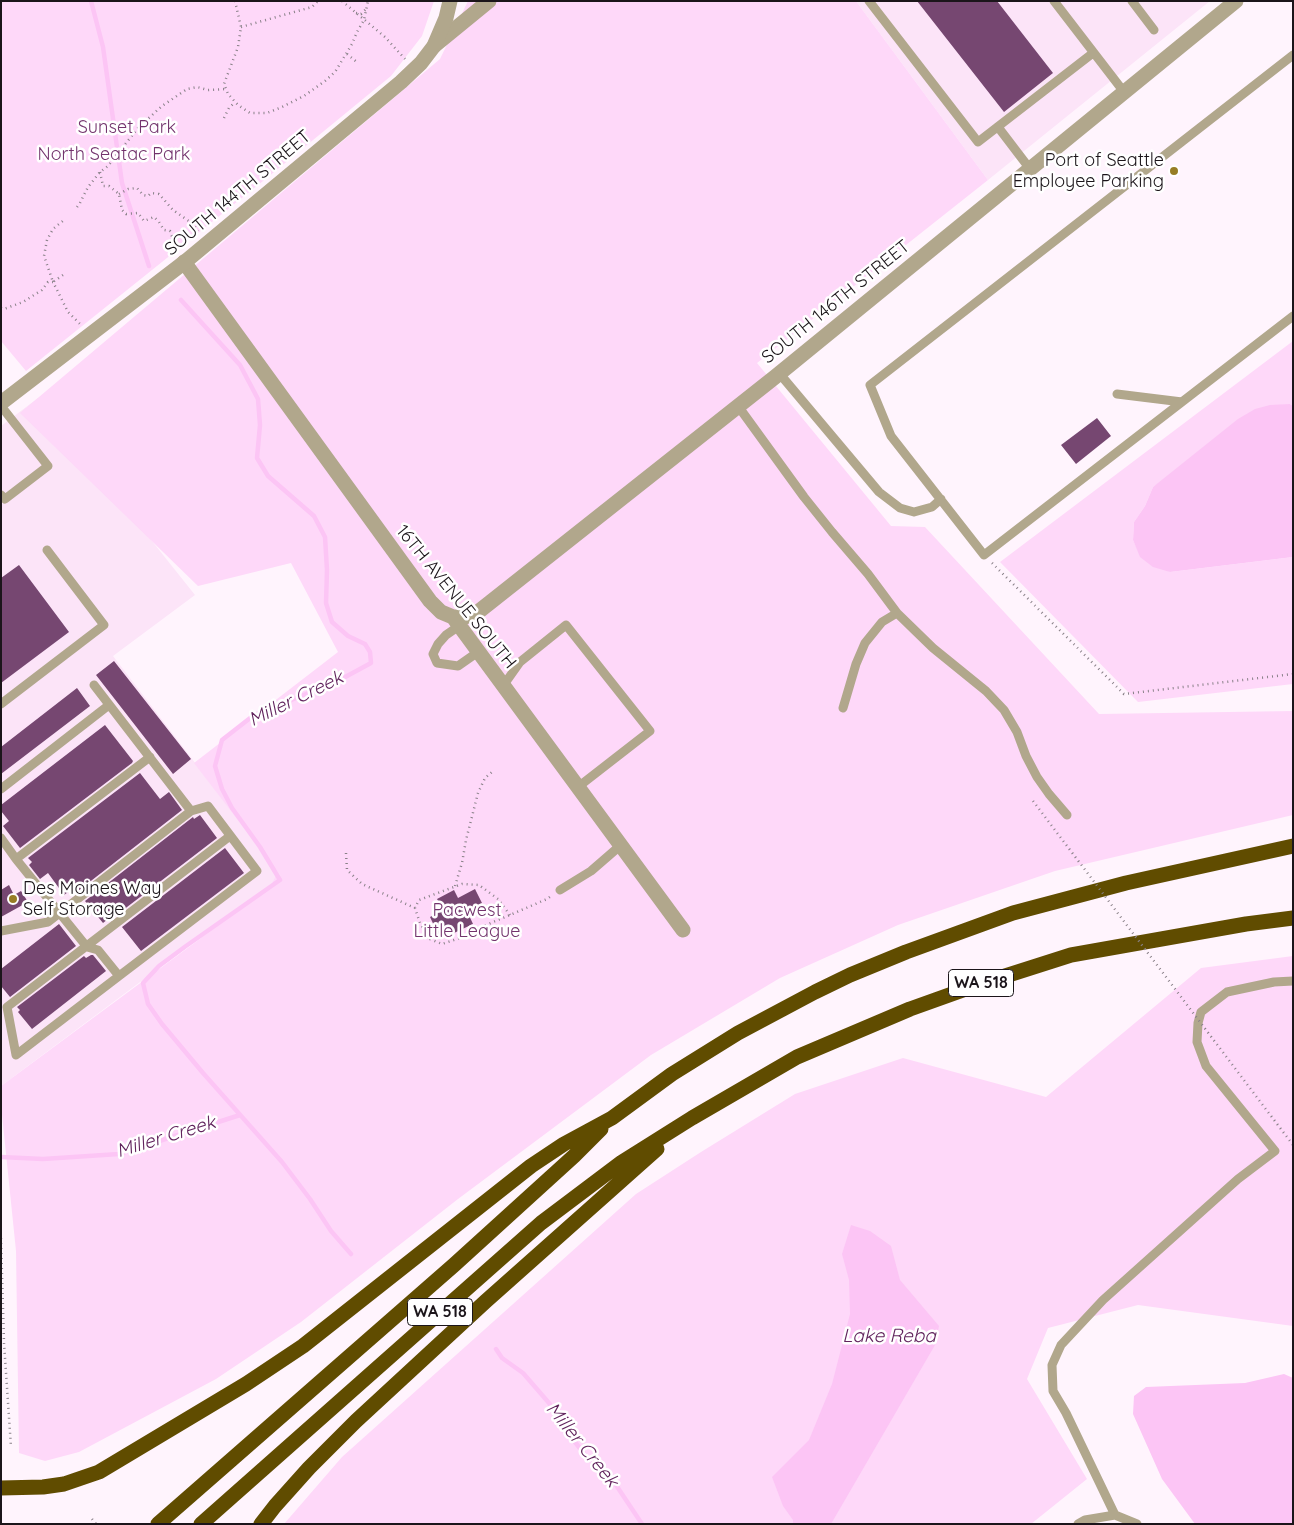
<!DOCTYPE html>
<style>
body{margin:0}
#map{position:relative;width:1294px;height:1525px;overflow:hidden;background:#fff4fd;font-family:Quicksand,sans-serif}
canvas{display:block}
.frame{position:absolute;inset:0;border:2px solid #1b151a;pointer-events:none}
</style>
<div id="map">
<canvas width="1294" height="1525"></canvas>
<div class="frame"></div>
</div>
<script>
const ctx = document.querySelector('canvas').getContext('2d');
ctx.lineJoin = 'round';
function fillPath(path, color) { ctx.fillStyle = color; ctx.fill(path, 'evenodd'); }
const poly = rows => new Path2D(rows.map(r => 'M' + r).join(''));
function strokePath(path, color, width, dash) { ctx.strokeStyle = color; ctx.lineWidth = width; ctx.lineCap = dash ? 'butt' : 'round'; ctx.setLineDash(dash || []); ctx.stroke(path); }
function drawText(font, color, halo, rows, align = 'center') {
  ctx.font = font + ' Quicksand,sans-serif'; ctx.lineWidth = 5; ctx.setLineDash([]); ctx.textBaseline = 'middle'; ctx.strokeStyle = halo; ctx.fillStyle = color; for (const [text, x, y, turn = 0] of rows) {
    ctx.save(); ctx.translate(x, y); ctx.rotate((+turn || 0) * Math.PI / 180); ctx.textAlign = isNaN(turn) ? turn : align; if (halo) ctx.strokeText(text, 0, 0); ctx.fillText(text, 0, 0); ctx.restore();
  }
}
fillPath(poly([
 [856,1,1210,1,988,180],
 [38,398,195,595,113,656,282,876,1,1086,1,426]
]), '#fce4f8');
fillPath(poly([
 [1,1,434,1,422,36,391,76,268,177,26,371,1,341],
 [468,1,856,1,988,180,757,363,891,526,925,527,1099,714,1293,711,1293,815,1055,871,898,925,780,978,651,1055,458,1199,301,1322,216,1379,79,1452,45,1461,19,1453,16,1251,1,1105,1,1086,212,930,271,885,277,874,281,876,194,763,338,652,291,563,198,586,20,413,440,59],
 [1293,341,1293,406,1290,404,1153,487,1145,506,1134,522,1133,540,1141,557,1170,572,1293,557,1293,684,1138,702,1000,562],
 [1293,956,1293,1326,1138,1305,1048,1328,1027,1379,1087,1479,1031,1524,284,1524,342,1457,636,1194,701,1152,795,1094,903,1058,1046,1097,1201,968]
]), '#fed8f9');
fillPath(poly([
 [1290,404,1293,406,1293,557,1170,572,1153,567,1140,557,1133,540,1134,522,1145,506,1153,487,1238,419,1255,409,1270,405],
 [851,1225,870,1231,891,1246,900,1280,939,1326,935,1345,831,1524,793,1524,793,1520,783,1506,772,1477,809,1440,832,1384,850,1314,849,1280,842,1254],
 [1284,1374,1293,1378,1293,1524,1195,1524,1162,1479,1133,1414,1134,1396,1146,1387,1245,1383]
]), '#fcc5f5');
strokePath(poly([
 [91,1,103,47,122,183,149,266],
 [181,300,240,365,258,399,260,425,257,458,268,476,314,516,325,537,327,570,326,603,332,622,348,636,365,644,370,652,371,663,336,682,254,715,222,740,215,766,222,789,232,808,260,847,280,880,186,946,159,966,143,983,148,1004,162,1024,203,1073,282,1162,310,1199,331,1231,351,1254],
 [1,1157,43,1159,119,1154,240,1115],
 [496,1349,502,1358,523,1373,549,1403,564,1428,586,1456,608,1473,642,1524]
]), '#fcc5f5', 4.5);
fillPath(poly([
 [917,1,997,1,1053,73,1004,112],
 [1097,418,1111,436,1076,464,1061,445],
 [19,565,69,632,1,683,1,578],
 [114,661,191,759,173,774,96,675],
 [77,688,90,706,1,774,1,747],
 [105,725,133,761,132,763,20,848,3,826,9,821,1,811,1,805],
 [140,773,160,799,169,792,182,810,78,891,75,887,64,895,48,873,40,879,29,865,32,862,28,858],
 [200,815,217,838,114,917,113,915,103,923,85,901,193,817,194,819],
 [225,848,244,873,141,951,122,927],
 [9,885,14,895,21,891,28,902,1,917,1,890],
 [475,889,482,903,467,911,473,924,454,933,451,928,438,934,430,917,443,910,437,899,454,890,458,898],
 [59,924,76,946,10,997,1,986,1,969],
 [91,955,93,955,106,971,32,1029,18,1012,20,1010,17,1007,84,956,86,958]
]), '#764771');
strokePath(poly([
 [235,1,241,27,238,47,224,84,228,94,238,105,250,113,267,113,282,107,304,96,325,81,335,72,352,44,357,32,364,20,368,1],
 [342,1,385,37,405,59],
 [356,13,361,14,366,9],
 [241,27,312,7,318,1],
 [347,54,358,63],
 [224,118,229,108,235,102],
 [100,172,103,186,109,186,119,194,122,210,126,214,138,213,144,221,154,217,159,222,164,230,170,231,177,250],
 [119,194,128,189,137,188,143,195,148,196,151,193,159,194,173,210,193,224,198,231],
 [77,207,80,203,88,187,100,172,108,166,138,128,162,106,187,89,197,87,208,90,226,89],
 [63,275,53,282,44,256,47,240,53,229,64,220],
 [1,308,4,309,23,302,42,290,48,282,53,282,68,312,80,324],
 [992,563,1124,694,1293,674],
 [346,853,347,870,362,884,415,908],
 [455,886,462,863,466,840,478,793,485,778,492,772],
 [510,915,498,899,479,885,462,884,419,900,415,908,420,923,430,939,442,944,460,938,493,922,510,915,547,899,551,896],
 [1,1238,4,1343,11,1447],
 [92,1519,96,1524]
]), '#898188', 2.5, [1, 4]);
strokePath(poly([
 [869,1,978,142,1093,53],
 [1054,1,1124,92],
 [1132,1,1154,30],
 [1293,55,870,385,891,436,984,555,1293,316],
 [998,127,1030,169],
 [779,373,879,492,900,508,914,512,932,507,941,499],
 [1117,394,1182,402],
 [1,406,48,466,5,499,1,495],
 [738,406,804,497,832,532,868,574,897,613,933,648,986,691,1004,710,1017,732,1026,756,1037,777,1049,794,1067,815],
 [459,626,446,635,438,644,433,654,437,663,458,666,478,652],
 [503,686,520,662,566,625,650,731,578,787],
 [1,704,104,625,47,550],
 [843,708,856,664,865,643,882,622,897,613],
 [1,789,109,705],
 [1,838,16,859,150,757],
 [16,859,87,947,98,950,119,976,257,871,208,806,191,811],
 [560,890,591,871,621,845],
 [1,931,48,922,191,811,94,685],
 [119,976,16,1055,7,1007,230,836],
 [1078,1524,1085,1520,1115,1515],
 [1137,1524,1115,1515,1066,1413,1053,1391,1052,1365,1061,1345,1103,1300,1238,1179,1275,1151,1206,1066,1197,1042,1198,1023,1201,1012,1227,992,1274,982,1293,981]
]), '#b1a78c', 9);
strokePath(poly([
 [434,46,489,1],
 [184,262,430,601,441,612,453,617,683,930],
 [453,617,465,617,478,612,775,377,1236,1]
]), '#b1a78c', 15);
strokePath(poly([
 [1,403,186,261,401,82,421,63,434,46,446,18,450,1]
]), '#b1a78c', 15);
strokePath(poly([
 [1,1488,43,1487,64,1484,99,1472,246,1384,303,1346,531,1166,564,1144,612,1118,672,1074,738,1033,815,992,850,975,906,952,1013,913,1126,883,1293,846],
 [158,1524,454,1265,574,1156,601,1129],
 [201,1524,541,1223,622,1162,692,1118,797,1057,910,1009,977,985,1071,955,1246,924,1293,918],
 [261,1524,275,1506,309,1468,356,1421,486,1301,657,1149]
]), '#604c00', 15);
strokePath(poly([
 [1033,801,1293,1145]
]), '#898188', 2.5, [1, 4]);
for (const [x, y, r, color] of [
 [1174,171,5,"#977d25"],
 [13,899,5,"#977d25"]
]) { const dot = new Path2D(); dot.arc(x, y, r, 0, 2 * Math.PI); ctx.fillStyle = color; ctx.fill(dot); strokePath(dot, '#fff', 2); }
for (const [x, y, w] of [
 [981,983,65],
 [440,1312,65]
]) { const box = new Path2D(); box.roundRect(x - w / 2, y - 13.5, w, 27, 4); ctx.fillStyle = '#fff'; ctx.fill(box); strokePath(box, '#1b151a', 1); }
drawText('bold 16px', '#1b151a', null, [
 ["WA 518",981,983],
 ["WA 518",440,1312]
]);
drawText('18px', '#73336d', '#fff', [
 ["Sunset Park",127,128],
 ["North Seatac Park",114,155],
 ["Pacwest",467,911],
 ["Little League",467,932]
]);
drawText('18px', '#1b151a', '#fff', [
 ["Port of Seattle",1164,161],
 ["Employee Parking",1164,182],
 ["Des Moines Way",23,889,"left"],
 ["Self Storage",23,910,"left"]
], 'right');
drawText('18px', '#1b151a', '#fff', [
 ["SOUTH 144TH STREET",238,193,-40],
 ["SOUTH 146TH STREET",836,302,-39],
 ["16TH AVENUE SOUTH",456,597,51]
]);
drawText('italic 19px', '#61235d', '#fff', [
 ["Miller Creek",296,699,-26],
 ["Miller Creek",166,1137,-17],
 ["Lake Reba",889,1336],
 ["Miller Creek",582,1445,51]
]);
</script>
